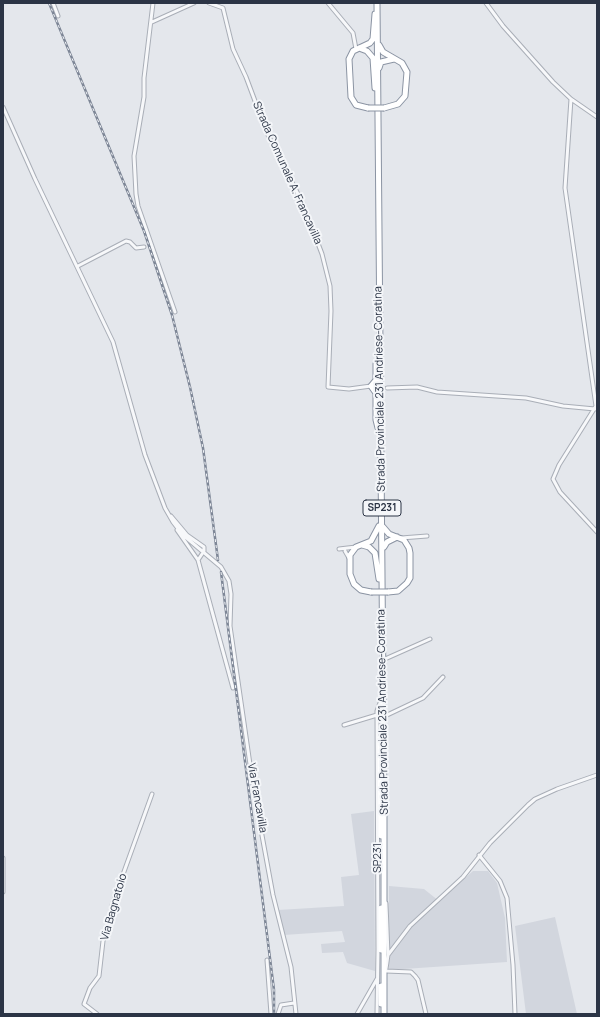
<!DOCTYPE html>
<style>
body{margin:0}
#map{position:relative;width:600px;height:1017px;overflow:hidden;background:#e4e7ec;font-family:Manrope,sans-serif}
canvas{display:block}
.frame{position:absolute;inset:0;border:4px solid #2b3445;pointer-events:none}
</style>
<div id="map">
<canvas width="600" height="1017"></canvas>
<div class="frame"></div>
</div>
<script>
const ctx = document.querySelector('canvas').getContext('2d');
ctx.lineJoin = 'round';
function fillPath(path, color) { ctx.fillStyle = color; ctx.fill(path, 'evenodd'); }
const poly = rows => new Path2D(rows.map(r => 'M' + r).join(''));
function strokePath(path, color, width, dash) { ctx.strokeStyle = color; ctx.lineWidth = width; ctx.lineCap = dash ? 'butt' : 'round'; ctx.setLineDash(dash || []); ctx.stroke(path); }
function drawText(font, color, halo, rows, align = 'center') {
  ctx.font = font + ' Manrope,sans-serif'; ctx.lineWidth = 4; ctx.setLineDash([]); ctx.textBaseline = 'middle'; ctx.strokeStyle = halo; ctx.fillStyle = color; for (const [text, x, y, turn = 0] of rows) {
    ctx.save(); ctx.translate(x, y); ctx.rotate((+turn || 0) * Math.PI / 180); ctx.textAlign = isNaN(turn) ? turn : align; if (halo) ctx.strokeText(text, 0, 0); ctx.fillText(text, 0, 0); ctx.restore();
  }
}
fillPath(poly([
 [374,811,375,971,347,963,343,952,322,953,321,944,345,942,342,931,284,935,278,910,344,906,341,877,359,875,351,814],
 [473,871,488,871,497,883,505,918,507,962,389,970,389,886,424,889,439,901],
 [555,917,577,1014,526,1014,515,926]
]), '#d2d6de');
const minor = poly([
 [53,3,58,16],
 [153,3,144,78,144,97,134,156,136,194,138,206,175,312],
 [209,3,223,8,233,49,246,77,267,133,303,204,322,254,330,286,331,311,328,387,349,389,371,386],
 [328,3,353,33,356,49],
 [486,3,503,26,553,82,571,99,597,117],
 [152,22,194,3],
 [571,99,565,188,596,406,559,465,553,479,560,492,597,532],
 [3,107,35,179,113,342,145,455,165,508,173,522,183,535,221,567,229,581,231,594,230,626,254,792,273,895,291,967,296,1014],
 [78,266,126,241,130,242,136,248,144,247],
 [387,388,417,387,437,392,526,398,563,406,595,409],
 [171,516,187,535,204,547,204,551],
 [177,530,198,560,233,688],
 [401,538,427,536],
 [339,549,356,547],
 [345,551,349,558],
 [198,560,202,554],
 [385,659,430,639],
 [385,716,423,698,443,677],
 [344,725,377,715],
 [479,855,500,881,507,898,513,965,515,1014],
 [3,858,3,892],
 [386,903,388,955],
 [267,960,271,1014],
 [386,969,388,955,410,926,463,877,490,843,528,805,535,799,557,789,597,775],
 [386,971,411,972,415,976,418,980,426,1014],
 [97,1014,84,1004,90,988,99,976,103,941,110,922,112,905,152,794],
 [278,1014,281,1005,294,1003],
 [357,1014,377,979],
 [377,1014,378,950,377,711,380,703]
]);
const highway = poly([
 [377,3,384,804,384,1014],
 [379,45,383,52,402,63,407,72,405,96,398,104,384,108],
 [359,48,367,51,373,58,375,88],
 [379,68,381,62,394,59],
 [368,108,356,105,351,97,349,59,353,51,370,43,373,39,375,14],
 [378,361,376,364,376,380,371,386,376,393,376,420,378,428],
 [383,527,389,534,404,540,409,548,410,553,410,578,407,583,398,591,388,592],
 [362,545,369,547,375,553,379,579],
 [384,547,387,542,397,537],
 [371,592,361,590,354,584,350,574,350,555,356,547,371,541,379,526],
 [380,738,381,836],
 [381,908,381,950],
 [381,1004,381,986]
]);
strokePath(minor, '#a9aeb7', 5);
strokePath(highway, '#8b94a3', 7);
strokePath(minor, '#f7f8fa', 3);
strokePath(highway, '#fff', 5);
const rail = poly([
 [49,3,144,231,172,315,190,387,203,448,218,560],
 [221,572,274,990,274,1014]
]);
strokePath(rail, '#7d8696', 2.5);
strokePath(rail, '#f4f6f9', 1, [3]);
const highwayBridge = poly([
 [368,108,384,108],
 [371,592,388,592]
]);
strokePath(highwayBridge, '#8b94a3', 7, []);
strokePath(highwayBridge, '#fff', 5);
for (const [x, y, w] of [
 [382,508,38]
]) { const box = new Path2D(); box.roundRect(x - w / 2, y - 8, w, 16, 3); ctx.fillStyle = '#f4f6f9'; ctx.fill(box); strokePath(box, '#2b3445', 1); }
drawText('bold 10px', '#2b3445', null, [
 ["SP231",382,508]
]);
drawText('11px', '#2b3445', '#f4f6f9', [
 ["Strada Comunale A. Francavilla",287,173,66],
 ["Strada Provinciale 231 Andriese-Coratina",380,389,-91],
 ["Strada Provinciale 231 Andriese-Coratina",383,712,-91],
 ["Via Francavilla",257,798,80],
 ["SP231",378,858,-90],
 ["Via Bagnatoio",114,907,-74]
]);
</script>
